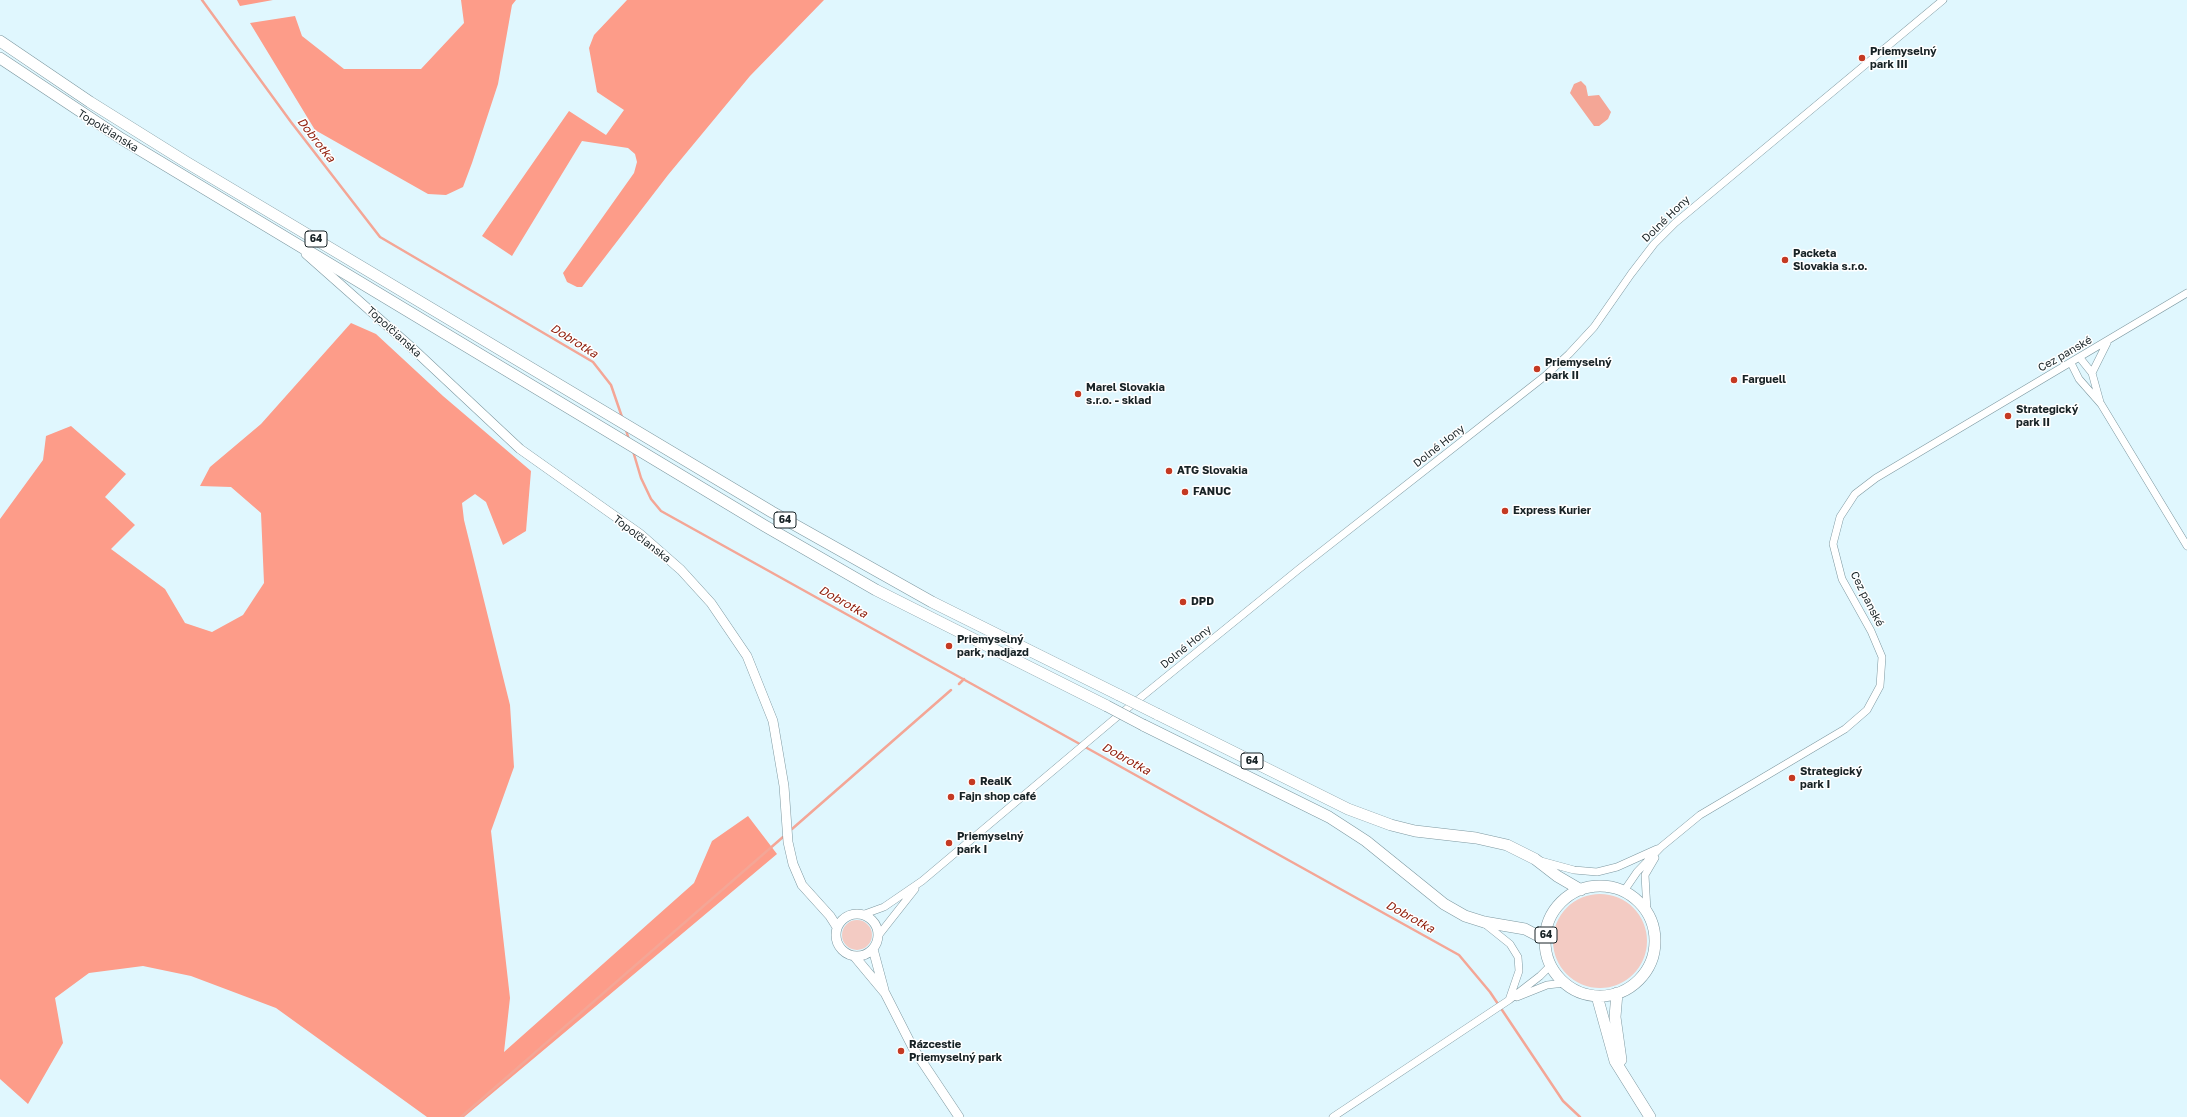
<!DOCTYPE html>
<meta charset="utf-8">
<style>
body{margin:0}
canvas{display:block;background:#e0f7fe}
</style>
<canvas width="2187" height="1117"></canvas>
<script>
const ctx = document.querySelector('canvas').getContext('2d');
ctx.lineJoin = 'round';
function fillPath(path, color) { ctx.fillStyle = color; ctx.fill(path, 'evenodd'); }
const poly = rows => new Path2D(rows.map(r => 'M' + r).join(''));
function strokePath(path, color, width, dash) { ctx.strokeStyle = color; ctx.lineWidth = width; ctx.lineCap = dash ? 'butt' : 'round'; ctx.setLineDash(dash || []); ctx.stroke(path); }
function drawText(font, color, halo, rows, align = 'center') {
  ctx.font = font + ' "Golos Text",sans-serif'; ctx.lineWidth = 3; ctx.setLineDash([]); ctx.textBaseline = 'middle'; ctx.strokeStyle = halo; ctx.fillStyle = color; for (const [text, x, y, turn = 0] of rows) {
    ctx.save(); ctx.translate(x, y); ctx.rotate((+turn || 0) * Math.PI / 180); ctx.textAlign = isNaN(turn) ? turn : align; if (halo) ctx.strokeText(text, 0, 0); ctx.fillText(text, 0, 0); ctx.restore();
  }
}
fillPath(poly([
 '1553 941a47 47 0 1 1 94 0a47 47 0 1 1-94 0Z',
 '842 935a15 15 0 1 1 30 0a15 15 0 1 1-30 0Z'
]), '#f3cbc3');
fillPath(poly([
 [237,0,273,0,240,6],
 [461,0,516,0,512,5,498,84,472,163,463,187,446,195,428,194,315,130,250,23,295,16,302,36,344,69,421,69,464,23],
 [627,0,824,0,750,76,668,175,582,287,577,287,567,282,563,273,634,173,637,162,635,154,628,148,582,141,512,256,482,236,569,111,606,135,624,110,597,92,589,48,594,35],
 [351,323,376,334,443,396,531,471,526,531,503,545,486,502,475,494,462,503,464,520,510,705,514,767,491,831,510,998,504,1052,694,883,712,841,748,816,777,854,464,1117,427,1117,276,1008,191,976,143,966,89,973,55,998,63,1043,28,1104,0,1079,0,519,43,460,46,436,71,426,126,474,105,497,135,525,111,549,165,589,185,623,212,632,243,615,264,583,261,513,231,487,200,486,210,467,261,424]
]), '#fd9c89');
fillPath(poly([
 [1581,81,1586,86,1588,96,1599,95,1611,112,1608,119,1599,126,1594,126,1570,93,1574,84]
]), '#f4a696');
strokePath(poly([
 [202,0,291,122,380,237,593,362,611,385,622,417],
 [626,430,629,440],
 [633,451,641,478,651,499,661,511,1459,955,1490,992,1563,1101,1580,1117],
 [959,684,964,679],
 [792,829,951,690],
 [461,1117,783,837]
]), '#f4a696', 2.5);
const minor = poly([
 [2080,358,2092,373,2100,402],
 [2071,363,2079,379,2101,404,2187,546],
 [2092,373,2107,343],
 [1541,861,1574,870,1597,872,1617,867,1657,849],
 [1624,891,1637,872,1661,847,1700,815,1845,729,1867,710,1880,686,1882,657,1871,631,1842,579,1833,544,1840,517,1855,494,1876,478,2187,293],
 [1647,911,1645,875,1655,858],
 [862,915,884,907,922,881,1118,716,1299,569,1545,376,1569,354,1594,327,1631,274,1654,244,1675,223,1943,0],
 [1485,924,1510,944,1518,957,1519,971,1509,1000],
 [878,936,915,889],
 [1517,997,1547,985,1565,983],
 [1333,1117,1509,1000,1540,976,1551,965]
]);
const tertiary = poly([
 [306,254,410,346,520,449,640,534,681,570,711,603,747,656,773,721,784,786,788,842,793,864,802,885,830,916,837,927],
 '836 935a21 21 0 1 1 42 0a21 21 0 1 1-42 0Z',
 [873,949,884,990],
 [855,957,885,993,913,1048,959,1117]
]);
const primary = poly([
 [0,41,90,102,186,162,772,512,932,602,1119,695],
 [0,58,122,139,765,526,876,590,1107,706],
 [1157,714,1348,809,1391,825,1415,831,1476,838,1507,845,1535,859,1557,876,1581,890],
 [1143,725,1329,817,1366,841,1444,904,1465,916,1484,922,1525,929,1546,940],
 '1545 941a55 55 0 1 1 110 0a55 55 0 1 1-110 0Z',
 [1617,993,1615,1017,1621,1060],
 [1597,996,1615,1061,1650,1117]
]);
strokePath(minor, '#7d98a0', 8);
strokePath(tertiary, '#7d98a0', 10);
strokePath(primary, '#7d98a0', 12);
strokePath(minor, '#fff', 7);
strokePath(tertiary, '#fff', 9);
strokePath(primary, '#fff', 11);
const primaryBridge = poly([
 [1119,695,1157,714],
 [1107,706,1143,725]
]);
strokePath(primaryBridge, '#7d98a0', 12, []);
strokePath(primaryBridge, '#fff', 11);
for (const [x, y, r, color] of [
 [1862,58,4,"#c43922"],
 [1785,260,4,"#c43922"],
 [1537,369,4,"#c43922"],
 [1734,380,4,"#c43922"],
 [1078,394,4,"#c43922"],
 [2008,416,4,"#c43922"],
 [1169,471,4,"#c43922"],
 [1185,492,4,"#c43922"],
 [1505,511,4,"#c43922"],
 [1183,602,4,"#c43922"],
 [949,646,4,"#c43922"],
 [1792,778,4,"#c43922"],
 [972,782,4,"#c43922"],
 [951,797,4,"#c43922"],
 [949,843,4,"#c43922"],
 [901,1051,4,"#c43922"]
]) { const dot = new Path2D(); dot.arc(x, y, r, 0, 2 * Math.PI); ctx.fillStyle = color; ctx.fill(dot); strokePath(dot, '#fff', 1.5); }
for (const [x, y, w] of [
 [316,239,22],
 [785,520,22],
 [1252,761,22],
 [1546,935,22]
]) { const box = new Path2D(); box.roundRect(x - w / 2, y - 8, w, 16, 3); ctx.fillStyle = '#fff'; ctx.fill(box); strokePath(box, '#182326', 1); }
drawText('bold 10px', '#182326', null, [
 ["64",316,239],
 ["64",785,520],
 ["64",1252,761],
 ["64",1546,935]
]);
drawText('bold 11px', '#182326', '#fff', [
 ["Priemyselný",1870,52],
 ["park III",1870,65],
 ["Packeta",1793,254],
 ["Slovakia s.r.o.",1793,267],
 ["Priemyselný",1545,363],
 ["park II",1545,376],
 ["Farguell",1742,380],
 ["Marel Slovakia",1086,388],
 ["s.r.o. - sklad",1086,401],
 ["Strategický",2016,410],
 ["park II",2016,423],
 ["ATG Slovakia",1177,471],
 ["FANUC",1193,492],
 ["Express Kurier",1513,511],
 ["DPD",1191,602],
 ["Priemyselný",957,640],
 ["park, nadjazd",957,653],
 ["Strategický",1800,772],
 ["park I",1800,785],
 ["RealK",980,782],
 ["Fajn shop café",959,797],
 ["Priemyselný",957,837],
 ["park I",957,850],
 ["Rázcestie",909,1045],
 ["Priemyselný park",909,1058]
], 'left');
drawText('11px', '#182326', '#fff', [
 ["Topoľčianska",108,131,32],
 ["Dolné Hony",1666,219,-44],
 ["Topoľčianska",394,332,42],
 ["Cez panské",2065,354,-30],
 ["Dolné Hony",1439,446,-38],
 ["Topoľčianska",642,539,38],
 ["Cez panské",1867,599,63],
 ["Dolné Hony",1186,647,-39]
]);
drawText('italic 12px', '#912210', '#fff', [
 ["Dobrotka",316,140,52],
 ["Dobrotka",574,341,32],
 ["Dobrotka",843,602,29],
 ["Dobrotka",1126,759,29],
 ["Dobrotka",1410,917,29]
]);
</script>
